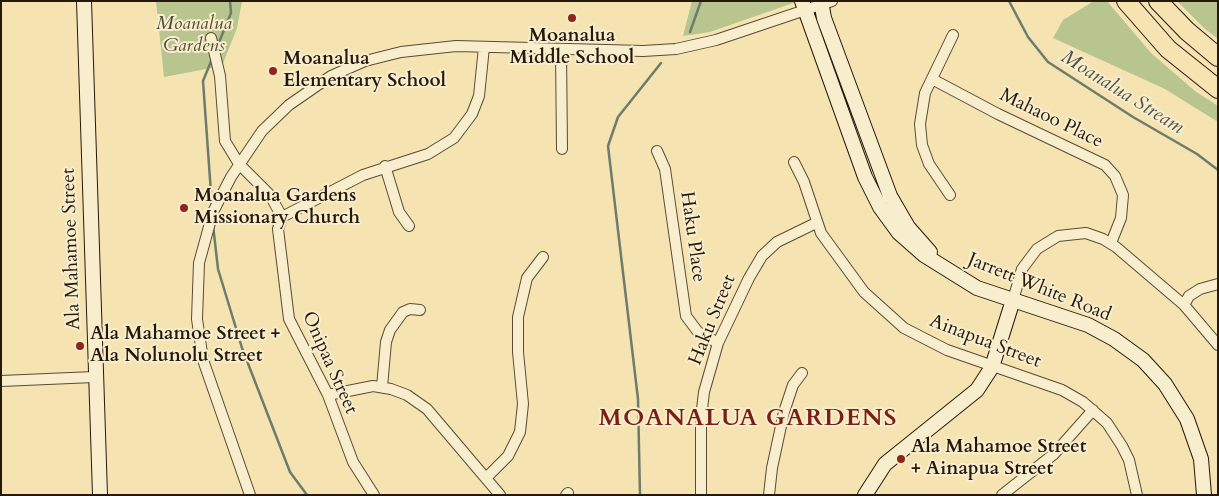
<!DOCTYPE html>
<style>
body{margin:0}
#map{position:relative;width:1219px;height:496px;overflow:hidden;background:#f5e4b2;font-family:Cardo,serif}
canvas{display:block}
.frame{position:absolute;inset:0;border:2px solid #26180b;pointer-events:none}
</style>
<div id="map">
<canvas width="1219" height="496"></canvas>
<div class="frame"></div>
</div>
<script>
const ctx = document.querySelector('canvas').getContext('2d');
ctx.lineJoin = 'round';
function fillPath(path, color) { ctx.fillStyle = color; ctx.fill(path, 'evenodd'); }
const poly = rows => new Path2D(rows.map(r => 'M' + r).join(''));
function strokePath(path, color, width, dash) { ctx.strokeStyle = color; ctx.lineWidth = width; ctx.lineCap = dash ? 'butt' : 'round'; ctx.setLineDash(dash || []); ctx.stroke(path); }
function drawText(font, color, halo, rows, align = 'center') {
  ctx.font = font + ' Cardo,serif'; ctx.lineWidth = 4; ctx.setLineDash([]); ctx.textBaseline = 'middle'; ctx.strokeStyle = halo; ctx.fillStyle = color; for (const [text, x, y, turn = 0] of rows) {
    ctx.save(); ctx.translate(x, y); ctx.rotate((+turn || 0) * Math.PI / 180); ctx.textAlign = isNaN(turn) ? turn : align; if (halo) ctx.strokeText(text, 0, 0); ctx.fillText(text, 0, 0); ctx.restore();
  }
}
fillPath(poly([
 [156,1,242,1,237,28,222,66,164,77],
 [692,1,799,1,710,32,683,36],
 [1094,1,1107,1,1151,53,1195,91,1218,106,1218,122,1165,89,1053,38,1063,20],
 [1177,1,1218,1,1218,39,1204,28]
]), '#b8c58f');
strokePath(poly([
 [1009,1,1028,37,1048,62,1133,117,1197,154,1218,170],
 [690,32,701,1],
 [217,47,231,13,230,1],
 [212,207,203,81,212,59],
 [213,225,218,269,242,348,290,472,307,495],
 [640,495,638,399,608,146,618,117,661,63]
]), '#6d7c6c', 2.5);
const street = poly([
 [211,38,220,76,225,141,239,164,270,195,282,217,278,229,289,319,328,395,353,462,374,495],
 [561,49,562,149],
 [932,79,998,114,1105,165,1115,176,1123,195,1121,218,1111,243],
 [657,151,665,169,686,316,698,332,718,343],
 [794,162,804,182,821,233,864,292,904,328,947,350,1062,390,1083,402,1107,423,1122,446,1129,460,1137,495],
 [385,166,399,212,409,226],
 [950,195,929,164,922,145,920,124,925,93,953,35],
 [282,217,363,175,428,154,454,138,472,114,479,96,484,47],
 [1013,300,1022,269,1037,249,1058,236,1086,233,1103,239,1116,247,1184,305,1218,345],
 [1184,305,1189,296,1200,289,1218,284],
 [1,381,94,377],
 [382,387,386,342,390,330,403,312,410,309,420,310],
 [328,395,373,386,391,389,407,395,427,409,500,495],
 [486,478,508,456,520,432,523,404,518,352,518,317,527,278,543,257],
 [250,495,203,360,197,319,199,263,213,212,231,177,262,131,289,105,331,76,365,61,401,52,456,46,643,51,676,49,716,40,832,1],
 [566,495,568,493],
 [701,495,701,418,704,392,718,343,749,278,762,256,777,242,816,223],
 [769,495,772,468,784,412,793,385,802,373],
 [1002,495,1054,454,1093,410]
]);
const secondary = poly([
 [84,1,100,495],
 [802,1,865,177,880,207,899,233,924,255,977,288,1088,325,1114,339,1143,360,1165,384,1187,419,1201,459,1204,495],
 [821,1,824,18,890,196,908,227,930,252],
 [865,495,885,464,977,390,992,367,1013,300]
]);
const highway = poly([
 [1126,1,1168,49,1218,89],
 [1158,1,1187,31,1218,57]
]);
strokePath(street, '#5a4b35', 12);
strokePath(secondary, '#26180b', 16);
strokePath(highway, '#26180b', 20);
strokePath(street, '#f8edcd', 10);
strokePath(secondary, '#f8edcd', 14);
strokePath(highway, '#f5e4b2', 18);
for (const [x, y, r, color] of [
 [572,18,5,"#8f2418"],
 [273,71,5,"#8f2418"],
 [184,208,5,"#8f2418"],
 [80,346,5,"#8f2418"],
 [901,459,5,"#8f2418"]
]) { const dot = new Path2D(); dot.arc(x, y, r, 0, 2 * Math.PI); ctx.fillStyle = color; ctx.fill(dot); strokePath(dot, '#f8edcd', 2); }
drawText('italic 19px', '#524c33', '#f8edcd', [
 ["Moanalua",194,25],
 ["Gardens",194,47]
]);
drawText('bold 19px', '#26180b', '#f8edcd', [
 ["Moanalua",572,37,"center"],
 ["Middle School",572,59,"center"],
 ["Moanalua",283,60],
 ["Elementary School",283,82],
 ["Moanalua Gardens",194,197],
 ["Missionary Church",194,219],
 ["Ala Mahamoe Street +",90,335],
 ["Ala Nolunolu Street",90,357],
 ["Ala Mahamoe Street",911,448],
 ["+ Ainapua Street",911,470]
], 'left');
drawText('19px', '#26180b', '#f8edcd', [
 ["Mahaoo Place",1051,119,26],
 ["Haku Place",692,237,82],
 ["Ala Mahamoe Street",72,249,-92],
 ["Jarrett White Road",1039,288,22],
 ["Haku Street",713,320,-68],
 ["Ainapua Street",985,342,21],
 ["Onipaa Street",329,363,66]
]);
drawText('italic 20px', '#4f5244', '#f8edcd', [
 ["Moanalua Stream",1122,93,32]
]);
ctx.letterSpacing = '1px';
drawText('bold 24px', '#7a1f14', '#f8edcd', [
 ["MOANALUA GARDENS",748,419]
]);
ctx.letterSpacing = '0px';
</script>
